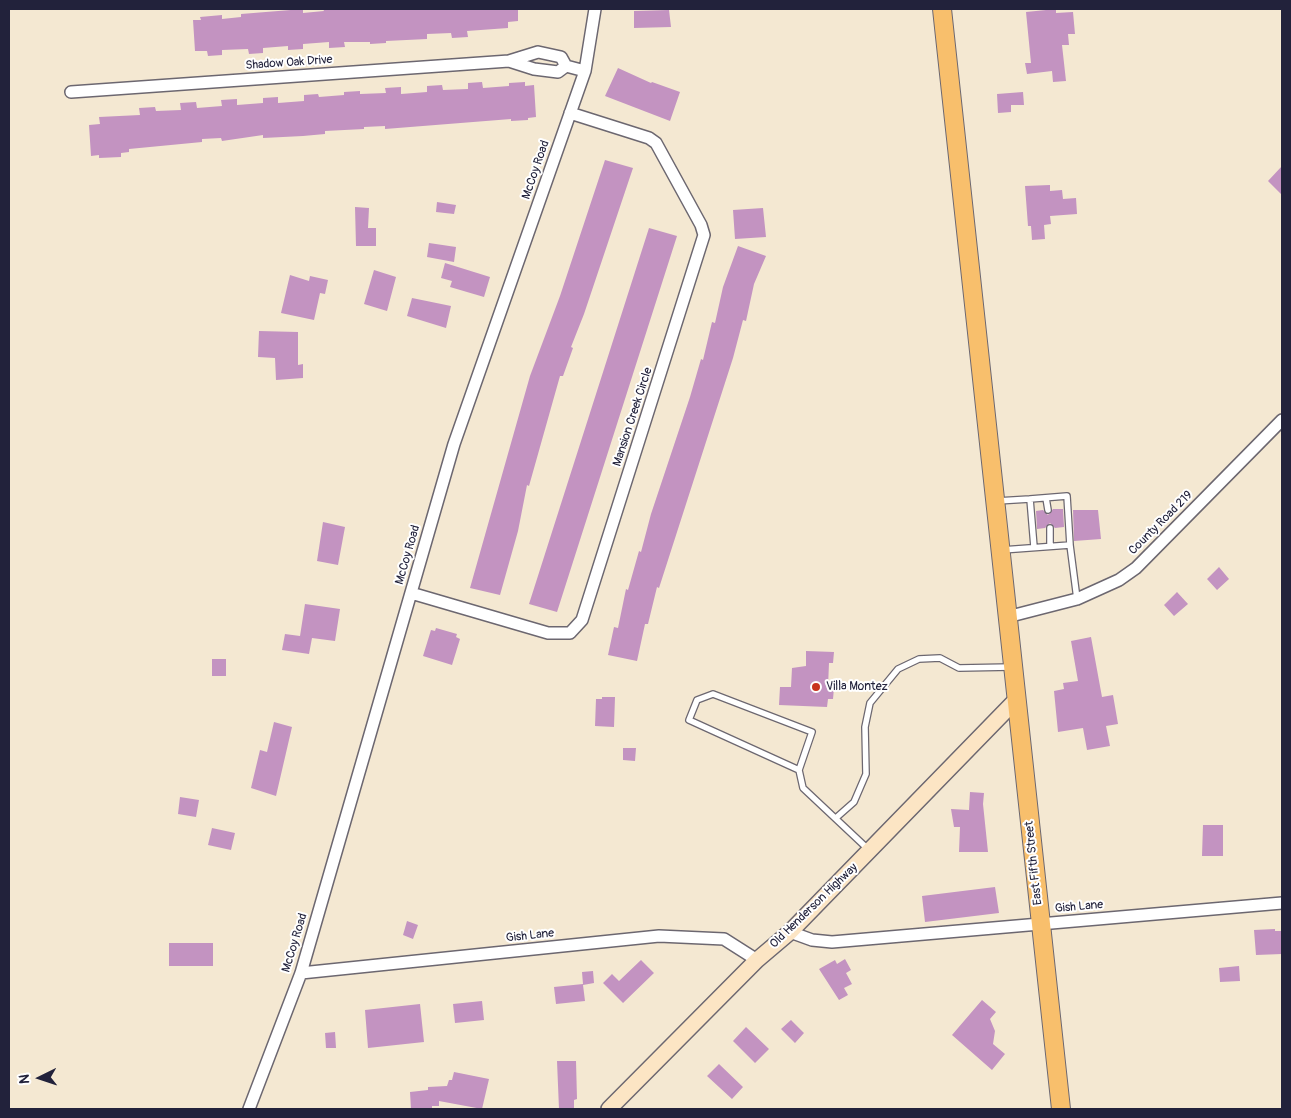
<!DOCTYPE html>
<style>
body{margin:0}
#map{position:relative;width:1291px;height:1118px;overflow:hidden;background:#f4e8d2;font-family:Pangolin,sans-serif}
canvas{display:block}
.frame{position:absolute;inset:0;border:10px solid #22223b;pointer-events:none}
.north{position:absolute;left:15px;top:1053px;width:50px;height:50px;-webkit-text-stroke:4px #fff;paint-order:stroke;rotate:266deg;font-size:14px;font-weight:700;line-height:20px;text-align:center;color:#22223b}
.north::after{content:'';display:block;margin:auto;width:18px;height:22px;background:#22223b;clip-path:polygon(50% 0,100% 100%,50% 72%,0 100%)}
</style>
<div id="map">
<canvas width="1291" height="1118"></canvas>
<div class="frame"></div>
<div class="north">N</div>
</div>
<script>
const ctx = document.querySelector('canvas').getContext('2d');
ctx.lineJoin = 'round';
function fillPath(path, color) { ctx.fillStyle = color; ctx.fill(path, 'evenodd'); }
const poly = rows => new Path2D(rows.map(r => 'M' + r).join(''));
function strokePath(path, color, width, dash) { ctx.strokeStyle = color; ctx.lineWidth = width; ctx.lineCap = dash ? 'butt' : 'round'; ctx.setLineDash(dash || []); ctx.stroke(path); }
function drawText(font, color, halo, rows, align = 'center') {
  ctx.font = font + ' Pangolin,sans-serif'; ctx.lineWidth = 4; ctx.setLineDash([]); ctx.textBaseline = 'middle'; ctx.strokeStyle = halo; ctx.fillStyle = color; for (const [text, x, y, turn = 0] of rows) {
    ctx.save(); ctx.translate(x, y); ctx.rotate((+turn || 0) * Math.PI / 180); ctx.textAlign = isNaN(turn) ? turn : align; if (halo) ctx.strokeText(text, 0, 0); ctx.fillText(text, 0, 0); ctx.restore();
  }
}
fillPath(poly([
 [303,9,303,13,324,11,323,9,518,9,518,21,508,22,508,28,467,31,468,37,452,38,451,33,427,34,427,39,386,41,386,43,370,44,370,42,344,42,345,47,329,48,329,42,303,44,303,49,288,50,288,46,263,48,263,53,249,54,248,49,222,50,222,55,208,56,207,51,195,51,193,20,201,20,200,17,222,15,222,19,241,17,241,14],
 [1056,9,1056,13,1073,12,1075,34,1068,34,1069,45,1062,45,1066,81,1053,82,1052,71,1027,74,1025,63,1031,63,1026,12],
 [669,10,671,27,634,28,634,11],
 [618,68,651,83,652,82,680,92,670,121,605,96],
 [482,82,483,88,509,86,509,83,525,82,525,86,534,85,536,117,528,118,528,120,511,121,511,119,385,129,385,126,364,127,364,129,325,131,325,134,303,136,263,138,263,135,222,141,221,138,202,139,202,142,129,149,129,152,121,153,121,157,99,158,99,155,91,156,89,125,100,124,99,117,140,115,139,108,155,107,156,111,181,110,180,103,196,102,197,108,222,106,221,100,237,99,237,105,263,103,263,98,278,97,278,103,304,101,304,95,318,94,319,97,344,95,344,92,360,91,360,94,386,93,385,88,401,87,401,94,427,92,427,86,442,85,443,90,468,89,468,83],
 [1023,92,1024,105,1011,105,1011,112,998,113,997,94],
 [605,160,633,168,584,314,571,347,573,348,563,376,560,376,529,486,527,485,518,531,500,595,470,588,530,376,560,296],
 [1282,166,1282,195,1268,181],
 [1050,185,1050,191,1062,190,1063,199,1076,198,1077,214,1050,216,1051,224,1044,225,1045,239,1032,240,1031,226,1028,226,1025,186],
 [437,202,456,205,454,214,436,212],
 [355,207,369,208,368,228,376,228,376,246,356,246],
 [763,208,766,237,735,239,733,210],
 [649,228,677,236,557,612,529,604],
 [429,243,456,247,454,262,427,257],
 [738,246,766,256,754,284,746,321,743,320,733,358,659,588,657,587,648,624,645,624,637,661,608,655,614,627,618,628,626,589,628,590,639,551,641,552,651,514,690,397,701,359,703,360,712,322,715,323,723,287],
 [445,263,490,277,484,297,450,287,452,281,441,278],
 [374,270,396,277,387,311,364,304],
 [290,275,309,281,310,276,328,280,325,294,320,293,314,320,281,313],
 [412,298,451,306,446,328,407,316],
 [259,331,298,332,298,365,303,364,303,378,276,380,275,358,258,357],
 [1053,509,1063,509,1064,527,1055,528,1050,523,1045,528,1037,529,1036,511,1043,510,1048,515],
 [1073,510,1098,510,1101,539,1074,541],
 [323,522,345,527,338,565,317,561],
 [1219,567,1229,579,1217,590,1207,579],
 [1177,592,1188,604,1174,616,1164,605],
 [305,604,340,609,335,641,312,638,309,654,282,650,285,634,300,636],
 [436,628,457,634,456,637,460,639,452,665,423,656,431,630,435,631],
 [1091,637,1102,697,1113,695,1118,724,1106,726,1110,746,1087,750,1083,728,1058,732,1054,691,1064,689,1063,683,1078,681,1071,641],
 [806,651,834,652,833,663,829,663,828,687,834,688,833,699,828,699,827,707,779,705,780,687,791,687,792,668,806,666],
 [212,659,226,659,226,676,212,676],
 [602,697,615,697,614,727,595,726,596,699,602,699],
 [274,722,292,727,276,796,251,788,260,750,267,752],
 [623,748,636,748,635,761,623,760],
 [970,792,984,793,983,804,988,852,959,852,960,827,954,827,951,809,969,810],
 [180,797,199,800,196,817,178,814],
 [1203,825,1223,825,1223,856,1202,856],
 [212,828,235,833,231,850,208,845],
 [995,887,999,913,925,922,922,896],
 [407,921,418,925,413,939,403,935],
 [1275,929,1275,931,1282,931,1282,954,1256,955,1254,930],
 [169,943,213,943,213,966,169,966],
 [845,959,851,970,846,973,852,984,844,988,848,995,839,1000,819,969,835,960,837,964],
 [641,960,654,973,623,1003,603,983,612,974,619,981],
 [1239,966,1240,981,1220,982,1219,968],
 [593,971,594,983,583,985,585,1001,556,1004,554,987,583,984,582,972],
 [982,1000,996,1012,990,1019,995,1031,993,1044,1005,1054,992,1070,952,1035],
 [482,1001,484,1020,455,1023,453,1004],
 [420,1004,424,1042,368,1048,365,1010],
 [791,1020,804,1033,795,1043,781,1029],
 [746,1027,769,1049,755,1063,733,1041],
 [335,1032,336,1048,326,1048,325,1033],
 [557,1061,576,1061,577,1099,574,1100,574,1109,559,1109],
 [719,1064,743,1087,732,1099,707,1076],
 [454,1072,489,1079,482,1109,439,1101,439,1106,432,1106,432,1109,411,1109,410,1092,428,1090,428,1087,447,1086,449,1080,452,1080]
]), '#c393c1');
const lane = poly([
 [1046,498,1048,510],
 [997,501,1030,499],
 [1050,528,1050,546],
 [1034,547,1030,499,1067,496,1070,545],
 [1002,550,1070,545,1077,599],
 [799,770,689,720,697,700,713,694,812,732,799,770,803,788,869,850],
 [837,817,854,802,866,774,865,727,870,703,898,669,919,659,940,658,959,668,1012,667]
]);
const street = poly([
 [509,61,534,69,558,72,566,66],
 [71,92,509,61,538,52,561,57,566,66,585,71],
 [411,593,548,633,570,633,582,620,704,235,701,225,656,143,649,138,570,113],
 [1007,617,1077,599,1119,580,1136,568,1282,420],
 [790,932,812,940,832,942,1282,903],
 [301,973,659,936,724,939,757,960],
 [249,1109,301,973,454,444,585,71,595,9]
]);
const secondary = poly([
 [609,1109,757,960,790,932,1016,700]
]);
const primary = poly([
 [942,9,1061,1109]
]);
strokePath(lane, '#6c6770', 8);
strokePath(street, '#6c6770', 14);
strokePath(secondary, '#6c6770', 18);
strokePath(primary, '#6c6770', 20);
strokePath(lane, '#fff', 5.5);
strokePath(street, '#fff', 11);
strokePath(secondary, '#fce5c4', 15);
strokePath(primary, '#f8bf6c', 18);
for (const [x, y, r, color] of [
 [816,687,5,"#c8321e"]
]) { const dot = new Path2D(); dot.arc(x, y, r, 0, 2 * Math.PI); ctx.fillStyle = color; ctx.fill(dot); strokePath(dot, '#fff', 2); }
drawText('12px', '#22223b', '#fff', [
 ["Shadow Oak Drive",289,63,-4],
 ["McCoy Road",536,170,-71],
 ["Mansion Creek Circle",633,417,-72],
 ["County Road 219",1161,523,-45],
 ["McCoy Road",408,555,-74],
 ["East Fifth Street",1034,863,-96],
 ["Old Henderson Highway",814,906,-44],
 ["Gish Lane",1079,907,-5],
 ["Gish Lane",530,936,-6],
 ["McCoy Road",295,943,-73]
]);
drawText('12px', '#22223b', '#fff', [
 ["Villa Montez",826,687]
], 'left');
</script>
